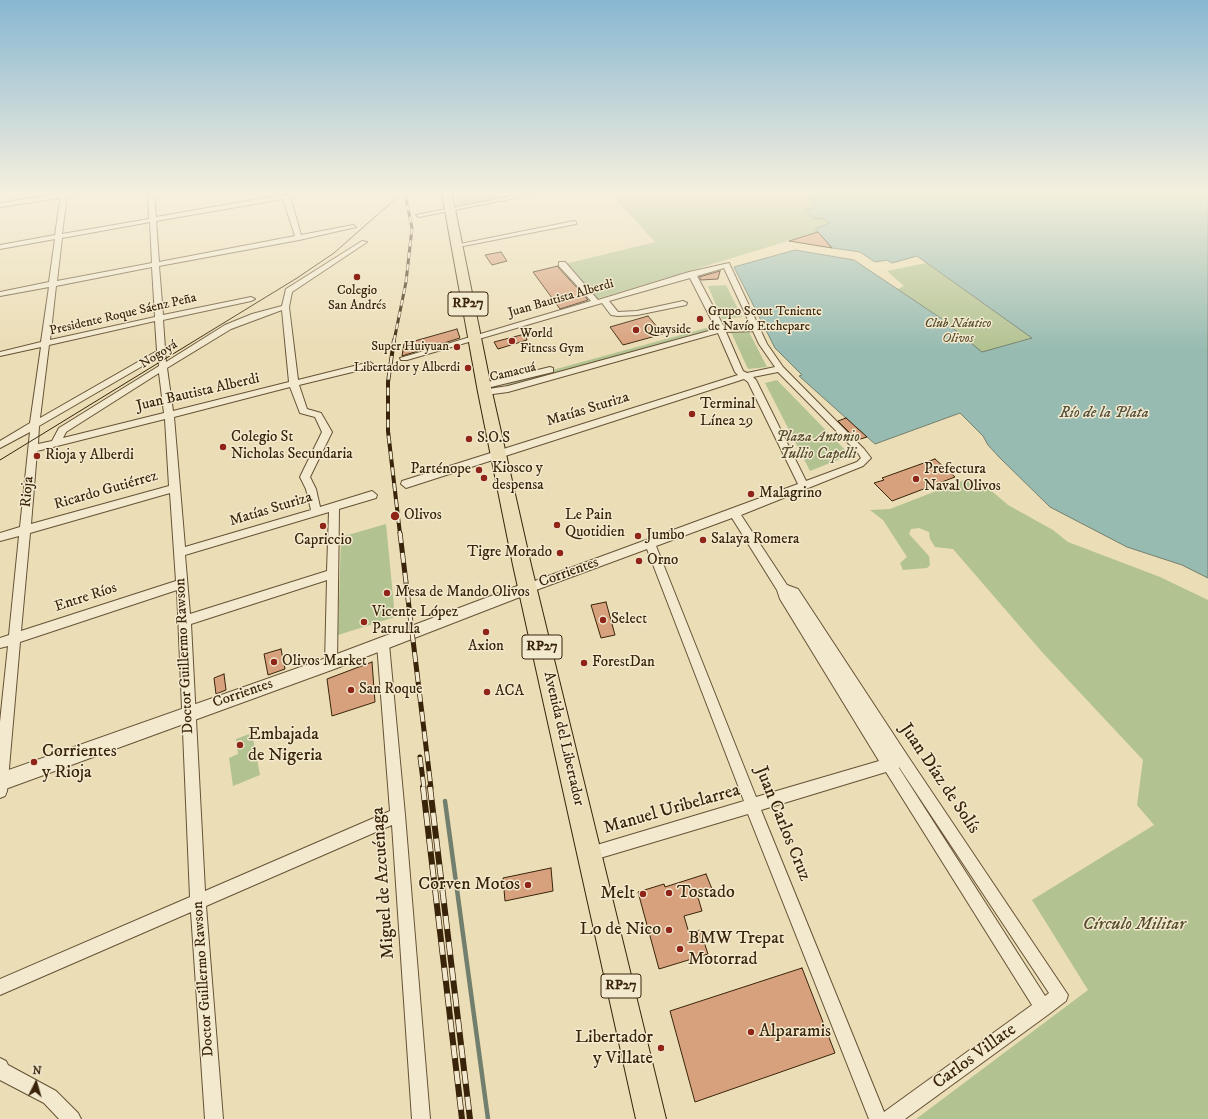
<!DOCTYPE html>
<meta charset="utf-8">
<style>
body{margin:0}
#map{position:relative;width:1208px;height:1119px;overflow:hidden;background:#ebddb5;font-family:"IM FELL DW Pica",serif}
canvas{display:block}
.north{position:absolute;left:16px;top:1063px;width:40px;height:40px;-webkit-text-stroke:3px #f2e9cf;paint-order:stroke;rotate:5deg;font-size:11px;font-weight:700;line-height:16px;text-align:center;color:#39240a}
.north::after{content:'';display:block;margin:auto;width:14px;height:18px;background:#39240a;clip-path:polygon(50% 0,100% 100%,50% 72%,0 100%)}
</style>
<div id="map">
<canvas width="1208" height="1119"></canvas>
<div class="north">N</div>
</div>
<script>
const ctx = document.querySelector('canvas').getContext('2d');
ctx.lineJoin = 'round';
function fillPath(path, color) { ctx.fillStyle = color; ctx.fill(path, 'evenodd'); }
const poly = rows => new Path2D(rows.map(r => 'M' + r).join(''));
function strokePath(path, color, width, dash) { ctx.strokeStyle = color; ctx.lineWidth = width; ctx.lineCap = dash ? 'butt' : 'round'; ctx.setLineDash(dash || []); ctx.stroke(path); }
function drawText(font, color, halo, rows, align = 'center') {
  ctx.font = font + ' "IM FELL DW Pica",serif'; ctx.lineWidth = 3; ctx.setLineDash([]); ctx.textBaseline = 'middle'; ctx.strokeStyle = halo; ctx.fillStyle = color; for (const [text, x, y, turn = 0] of rows) {
    ctx.save(); ctx.translate(x, y); ctx.rotate((+turn || 0) * Math.PI / 180); ctx.textAlign = isNaN(turn) ? turn : align; if (halo) ctx.strokeText(text, 0, 0); ctx.fillText(text, 0, 0); ctx.restore();
  }
}
fillPath(poly([
 [455,194,522,194,457,206],
 [611,194,807,194,815,205,812,209,805,210,825,219,829,224,815,229,818,232,593,300,561,265,655,242],
 [926,263,1033,338,914,383,926,309,896,290,904,286,887,271],
 [726,285,742,317,722,319,708,286],
 [710,327,712,331,507,387,505,383],
 [748,330,767,367,748,369,731,332],
 [777,380,850,455,810,471,765,383],
 [967,479,980,481,1008,505,1053,530,1068,542,1160,577,1208,600,1208,1119,916,1119,1088,990,1032,900,1154,825,1137,805,1143,760,1042,652,953,549,935,547,930,539,929,532,919,528,911,529,909,534,929,556,930,565,927,568,903,570,900,563,907,557,883,520,870,510,890,509],
 [386,524,395,617,338,635,341,537],
 [252,733,260,775,233,786,229,758,238,754,236,739]
]), '#b2c291');
const water = poly([
 [807,194,1208,194,1208,578,1182,565,1127,547,1050,507,999,457,988,445,983,436,960,413,875,444,799,376,802,375,775,348,734,267,795,250,854,260,939,317,982,352,1032,338,917,256,892,263,887,260,875,262,860,252,832,248,815,229,829,223,825,219,813,218,804,210,812,209,815,205,807,194]
]);
fillPath(water, '#98bbb1');
strokePath(water, '#727f6e', 1);
strokePath(poly([
 [445,801,488,1119]
]), '#727f6e', 4.5);
const building = poly([
 [818,232,832,248,789,241,818,232],
 [501,252,507,261,492,265,485,255,501,252],
 [558,266,558,267,588,300,560,309,533,272,558,266],
 [720,271,718,279,701,280,699,277,720,271],
 [648,316,663,334,623,345,610,327,648,316],
 [457,329,460,338,402,356,404,344,457,329],
 [525,334,527,340,498,349,494,342,525,334],
 [846,418,867,437,857,440,838,421,846,418],
 [935,459,955,477,892,501,874,483,884,480,882,478,935,459],
 [606,602,615,635,601,638,591,605,606,602],
 [281,649,285,669,268,675,264,654,281,649],
 [372,662,375,702,332,716,327,679,372,662],
 [224,674,226,690,216,694,214,678,224,674],
 [551,868,553,891,505,901,503,878,551,868],
 [706,874,712,889,697,894,702,911,684,916,689,933,700,930,708,954,659,969,638,892,664,884,665,887,706,874],
 [802,968,835,1053,695,1102,670,1011,802,968]
]);
fillPath(building, '#d8a17d');
strokePath(building, '#39240a', 1);
const minor = poly([
 [61,194,67,194,62,234,149,219,148,194,154,194,156,217,288,194,290,196,301,235,353,225,356,227,299,240,159,266,163,315,251,297,255,299,251,301,163,320,166,362,225,325,252,314,282,306,286,289,362,241,367,242,292,292,289,307,298,380,370,362,374,365,373,367,299,385,307,409,321,413,332,432,310,477,316,489,320,507,372,491,377,495,376,498,339,509,337,663,335,667,331,668,327,667,325,663,327,580,191,624,205,891,390,811,377,644,379,640,383,639,387,640,389,644,405,815,430,1119,412,1119,392,825,206,906,223,1119,205,1119,191,912,0,995,0,979,190,897,177,590,20,642,7,791,5,796,0,798,0,722,8,646,0,648,0,638,9,635,19,536,0,541,0,533,20,527,30,432,0,448,0,441,30,423,41,347,0,356,0,352,41,342,49,287,0,296,0,292,49,282,55,239,0,249,0,245,55,235,61,194],
 [283,199,295,236,159,262,156,221,283,199],
 [150,222,152,263,57,281,62,238,150,222],
 [152,267,155,317,50,340,56,286,152,267],
 [282,310,289,382,173,411,167,368,231,329,282,310],
 [155,321,157,351,40,418,49,345,155,321],
 [158,357,159,366,59,428,52,441,38,444,39,426,158,357],
 [159,373,164,413,63,438,66,432,159,373],
 [290,387,300,413,315,417,322,432,300,477,306,489,311,510,185,547,174,417,290,387],
 [165,419,169,486,31,524,37,451,165,419],
 [170,493,176,581,21,631,30,533,170,493],
 [329,512,327,571,190,614,185,555,329,512],
 [444,194,451,194,448,196,444,194],
 [524,194,535,194,419,217,416,215,524,194],
 [574,221,576,222,576,224,458,247,455,245,574,221],
 [559,262,565,262,598,300,689,272,729,263,767,344,783,367,864,449,871,458,863,466,741,515,787,585,798,589,907,755,1068,995,1066,1001,1049,1014,905,1119,869,1119,748,814,590,861,585,859,583,854,585,849,590,847,744,801,647,549,528,593,524,591,522,588,524,585,798,484,748,382,744,379,406,488,401,484,402,481,738,375,735,372,718,333,508,392,485,395,481,392,482,390,508,386,716,329,690,278,609,301,618,312,637,311,683,301,687,303,686,305,637,315,618,316,611,315,602,303,407,360,401,360,400,358,591,301,559,266,559,262],
 [724,268,751,326,724,327,697,276,724,268],
 [753,331,759,344,775,367,747,373,743,371,726,332,753,331],
 [778,372,858,453,861,458,857,462,806,481,756,380,753,377,778,372],
 [732,518,777,590,780,599,879,761,756,797,656,546,732,518],
 [899,767,1049,993,1045,996,899,768,899,767],
 [886,772,1032,1005,884,1112,761,810,886,772],
 [550,367,553,368,553,372,491,387,487,384,488,382,550,367],
 [0,1058,6,1061,8,1065,56,1091,78,1113,81,1119,59,1119,44,1103,0,1080,0,1058]
]);
const tertiary = poly([
 [59,194,76,194,72,196,0,207,0,203,59,194],
 [528,582,533,584,535,588,533,592,337,668,0,791,0,773,329,657,528,582]
]);
const primary = poly([
 [442,194,452,194,492,392,531,565,666,1119,636,1119,513,565,478,392,442,194]
]);
strokePath(minor, '#665235', 2);
strokePath(tertiary, '#665235', 2);
strokePath(primary, '#39240a', 2);
fillPath(minor, '#f2e9cf');
fillPath(tertiary, '#f2e9cf');
fillPath(primary, '#ebddb5');
strokePath(poly([
 [0,460,297,278,334,253,401,194]
]), '#39240a', 1);
const railFar3 = poly([
 [394,341,406,282,412,228,405,194]
]);
const railFar2 = poly([
 [394,340,388,382,388,431,400,534]
]);
const railFar1 = poly([
 [400,533,431,788],
 [420,757,424,788]
]);
const rail = poly([
 [423,787,462,1119],
 [430,787,470,1119]
]);
strokePath(railFar3, '#39240a', 3);
strokePath(railFar2, '#39240a', 4);
strokePath(railFar1, '#39240a', 5);
strokePath(rail, '#39240a', 6);
strokePath(railFar3, '#f2e9cf', 2, [6]);
strokePath(railFar2, '#f2e9cf', 2.5, [8]);
strokePath(railFar1, '#f2e9cf', 3.5, [10]);
strokePath(rail, '#f2e9cf', 4.5, [13]);
const sky = ctx.createLinearGradient(0, 0, 0, 350);
sky.addColorStop(0, '#88b7d2');
sky.addColorStop(0.55, '#f6f0de');
sky.addColorStop(1, '#f6f0de00');
ctx.fillStyle = sky;
ctx.fillRect(0, 0, 1208, 350);
for (const [x, y, r, color] of [
 [357,277,4,"#8f2418"],
 [700,319,4,"#8f2418"],
 [636,330,4,"#8f2418"],
 [512,341,4,"#8f2418"],
 [457,347,4,"#8f2418"],
 [468,368,4,"#8f2418"],
 [692,414,4,"#8f2418"],
 [469,439,4,"#8f2418"],
 [223,447,4,"#8f2418"],
 [37,456,4,"#8f2418"],
 [479,470,4,"#8f2418"],
 [484,478,4,"#8f2418"],
 [916,479,4,"#8f2418"],
 [751,494,4,"#8f2418"],
 [395,516,5,"#8f2418"],
 [557,525,4,"#8f2418"],
 [323,526,4,"#8f2418"],
 [638,536,4,"#8f2418"],
 [703,540,4,"#8f2418"],
 [560,553,4,"#8f2418"],
 [639,561,4,"#8f2418"],
 [387,593,4,"#8f2418"],
 [603,620,4,"#8f2418"],
 [364,622,4,"#8f2418"],
 [486,632,4,"#8f2418"],
 [274,662,4,"#8f2418"],
 [584,663,4,"#8f2418"],
 [351,690,4,"#8f2418"],
 [487,692,4,"#8f2418"],
 [240,745,4,"#8f2418"],
 [34,762,4,"#8f2418"],
 [528,885,4,"#8f2418"],
 [669,893,4,"#8f2418"],
 [643,894,4,"#8f2418"],
 [669,930,4,"#8f2418"],
 [680,949,4,"#8f2418"],
 [751,1032,4,"#8f2418"],
 [661,1048,4,"#8f2418"]
]) { const dot = new Path2D(); dot.arc(x, y, r, 0, 2 * Math.PI); ctx.fillStyle = color; ctx.fill(dot); strokePath(dot, '#f2e9cf', 1.5); }
drawText('13px', '#39240a', '#f2e9cf', [
 ["Colegio",357,291,"center"],
 ["San Andrés",357,306,"center"],
 ["Grupo Scout Teniente",708,312],
 ["de Navío Etchepare",708,327],
 ["Quayside",644,330],
 ["World",520,334],
 ["Fitness Gym",520,349],
 ["Super Huiyuan",449,347,"right"],
 ["Libertador y Alberdi",460,368,"right"]
], 'left');
drawText('13px', '#39240a', '#f2e9cf', [
 ["Juan Bautista Alberdi",561,299,-16],
 ["Presidente Roque Sáenz Peña",123,315,-13],
 ["Nogoyá",159,355,-32],
 ["Camacuá",513,373,-13]
]);
drawText('italic 13px', '#574c2c', '#f2e9cf', [
 ["Club Náutico",958,324],
 ["Olivos",958,339]
]);
for (const [x, y, w] of [
 [468,304,40],
 [542,647,40],
 [621,986,40]
]) { const box = new Path2D(); box.roundRect(x - w / 2, y - 12, w, 24, 3); ctx.fillStyle = '#f2e9cf'; ctx.fill(box); strokePath(box, '#39240a', 1); }
drawText('bold 14px', '#39240a', null, [
 ["RP27",468,304],
 ["RP27",542,647],
 ["RP27",621,986]
]);
drawText('15px', '#39240a', '#f2e9cf', [
 ["Juan Bautista Alberdi",198,393,-13],
 ["Matías Sturiza",588,410,-17],
 ["Ricardo Gutiérrez",106,491,-16],
 ["Rioja",28,492,-85],
 ["Matías Sturiza",271,510,-17],
 ["Corrientes",569,573,-20],
 ["Entre Ríos",86,598,-18],
 ["Doctor Guillermo Rawson",185,656,-93],
 ["Corrientes",243,694,-19],
 ["Avenida del Libertador",563,739,77],
 ["Doctor Guillermo Rawson",204,979,-94]
]);
drawText('15px', '#39240a', '#f2e9cf', [
 ["Terminal",700,405],
 ["Línea 29",700,422],
 ["Colegio St",231,438],
 ["Nicholas Secundaria",231,455],
 ["S.O.S",477,439],
 ["Rioja y Alberdi",45,456],
 ["Kiosco y",492,469],
 ["despensa",492,486],
 ["Parténope",471,470,"right"],
 ["Prefectura",924,470],
 ["Naval Olivos",924,487],
 ["Malagrino",759,494],
 ["Olivos",404,516],
 ["Le Pain",565,516],
 ["Quotidien",565,533],
 ["Jumbo",646,536],
 ["Salaya Romera",711,540],
 ["Capriccio",323,541,"center"],
 ["Tigre Morado",552,553,"right"],
 ["Orno",647,561],
 ["Mesa de Mando Olivos",395,593],
 ["Vicente López",372,613],
 ["Patrulla",372,630],
 ["Select",611,620],
 ["Axion",486,647,"center"],
 ["Olivos Market",282,662],
 ["ForestDan",592,663],
 ["San Roque",359,690],
 ["ACA",495,692]
], 'left');
drawText('italic 15px', '#574c2c', '#f2e9cf', [
 ["Plaza Antonio",818,438],
 ["Tullio Capelli",818,455]
]);
drawText('italic 16px', '#56513c', '#f2e9cf', [
 ["Río de la Plata",1104,414]
]);
drawText('18px', '#39240a', '#f2e9cf', [
 ["Embajada",248,735],
 ["de Nigeria",248,756],
 ["Corrientes",42,752],
 ["y Rioja",42,773],
 ["Corven Motos",520,885,"right"],
 ["Tostado",677,893],
 ["Melt",635,894,"right"],
 ["Lo de Nico",661,930,"right"],
 ["BMW Trepat",688,939],
 ["Motorrad",688,960],
 ["Alparamis",759,1032],
 ["Libertador",653,1038,"right"],
 ["y Villate",653,1059,"right"]
], 'left');
drawText('18px', '#39240a', '#f2e9cf', [
 ["Juan Díaz de Solís",939,779,56],
 ["Manuel Uribelarrea",672,810,-16],
 ["Juan Carlos Cruz",782,824,68],
 ["Miguel de Azcuénaga",384,883,-94],
 ["Carlos Villate",975,1057,-36]
]);
drawText('italic 18px', '#574c2c', '#f2e9cf', [
 ["Círculo Militar",1134,925]
]);
</script>
